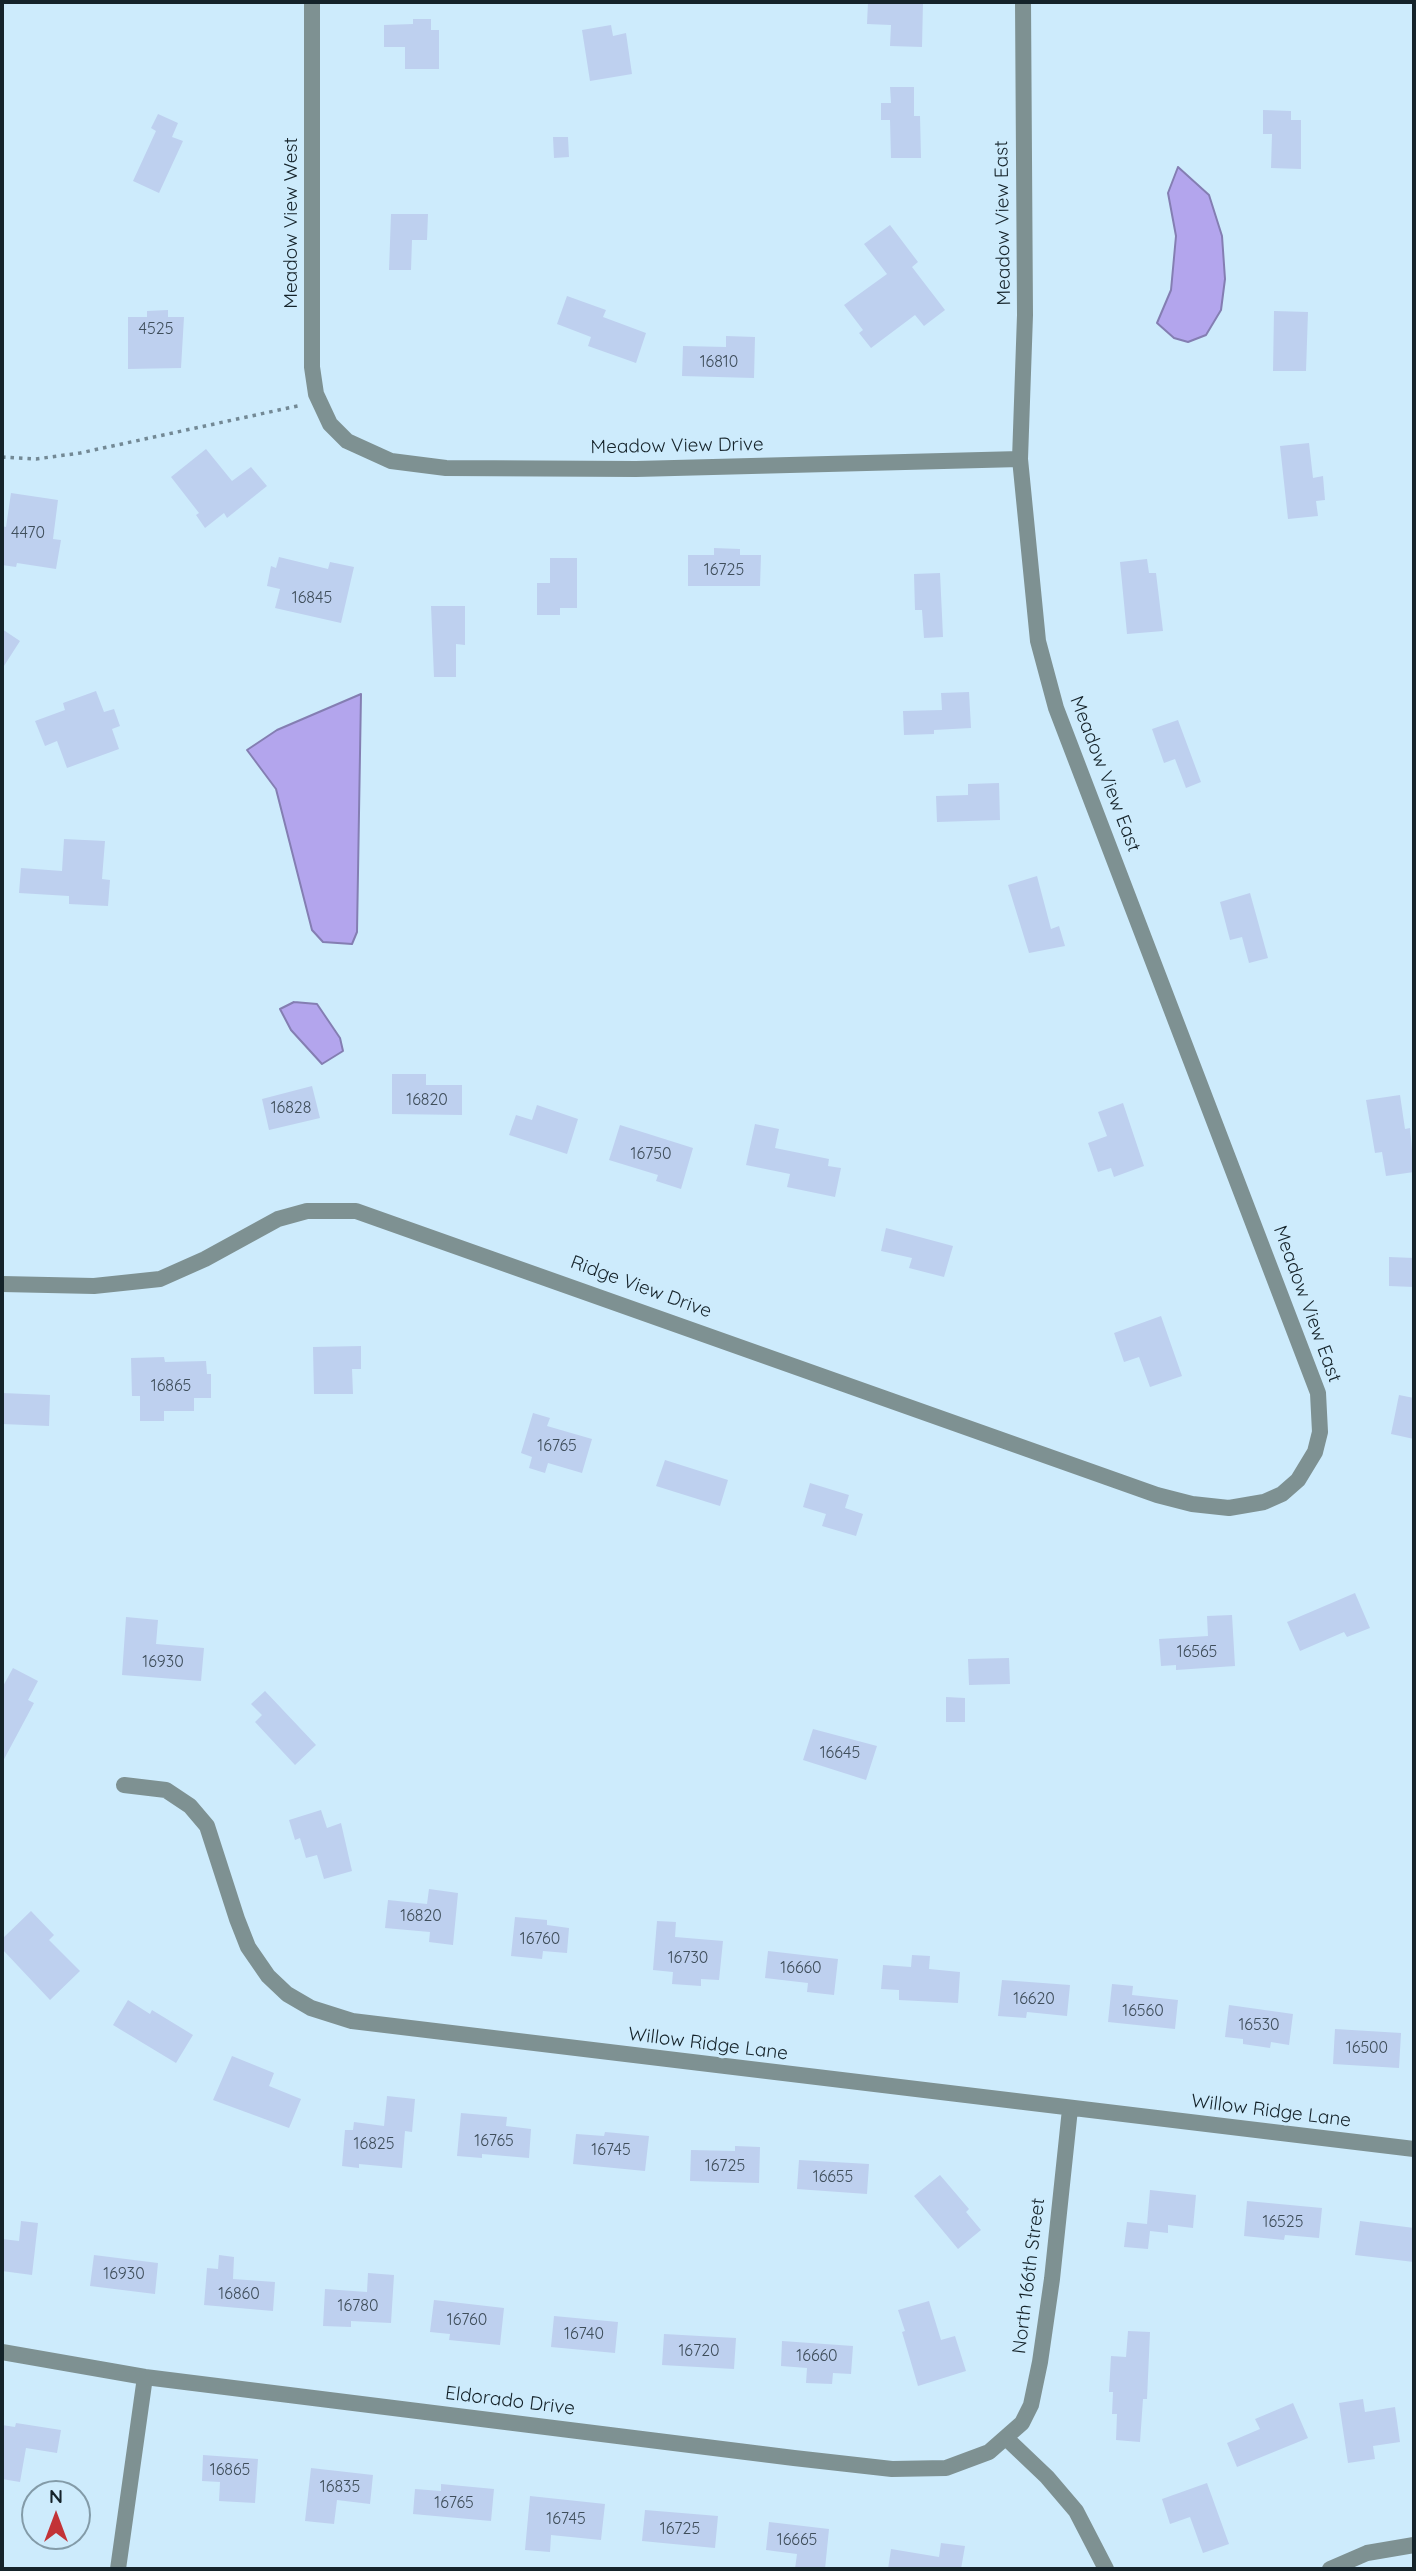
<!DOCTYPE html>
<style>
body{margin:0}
#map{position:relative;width:1416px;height:2571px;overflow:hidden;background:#cdebfc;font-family:Quicksand,sans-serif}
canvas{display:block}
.frame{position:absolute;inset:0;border:4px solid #15232a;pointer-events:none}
.north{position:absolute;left:21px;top:2480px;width:70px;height:70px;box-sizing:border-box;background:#cdebfc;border:2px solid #839ba8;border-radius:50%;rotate:0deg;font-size:19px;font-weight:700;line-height:28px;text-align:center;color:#15232a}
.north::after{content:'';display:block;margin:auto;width:24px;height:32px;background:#c23337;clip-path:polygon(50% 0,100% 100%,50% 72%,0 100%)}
</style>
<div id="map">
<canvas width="1416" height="2571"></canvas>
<div class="frame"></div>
<div class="north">N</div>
</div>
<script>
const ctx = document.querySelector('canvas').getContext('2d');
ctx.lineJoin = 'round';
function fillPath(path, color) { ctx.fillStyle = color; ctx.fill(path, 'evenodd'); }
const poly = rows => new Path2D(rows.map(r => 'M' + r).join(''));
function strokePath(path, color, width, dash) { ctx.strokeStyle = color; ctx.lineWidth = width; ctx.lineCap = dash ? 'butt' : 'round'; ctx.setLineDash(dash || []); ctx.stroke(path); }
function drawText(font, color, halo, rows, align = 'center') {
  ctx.font = font + ' Quicksand,sans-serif'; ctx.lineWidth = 6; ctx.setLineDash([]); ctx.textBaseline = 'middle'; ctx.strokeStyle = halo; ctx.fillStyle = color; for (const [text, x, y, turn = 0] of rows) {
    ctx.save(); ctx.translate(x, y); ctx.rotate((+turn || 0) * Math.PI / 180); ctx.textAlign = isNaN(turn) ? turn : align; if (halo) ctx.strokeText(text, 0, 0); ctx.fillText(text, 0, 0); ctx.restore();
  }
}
const water = poly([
 [1178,167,1209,195,1222,236,1225,279,1221,310,1206,335,1188,342,1174,338,1157,323,1171,290,1176,236,1168,193,1178,167],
 [361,694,357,932,352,944,323,942,312,930,276,789,247,750,277,730,361,694],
 [294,1002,317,1004,340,1038,343,1051,322,1064,291,1030,280,1009,294,1002]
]);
fillPath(water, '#b3a5ed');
strokePath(water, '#847eb2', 2);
fillPath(poly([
 [868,2,923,2,922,47,890,46,891,25,867,24],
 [413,19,431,19,431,30,439,30,439,69,405,69,405,47,384,47,384,25,413,24],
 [611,25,613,36,626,33,632,74,590,81,582,30],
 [890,87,914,87,914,116,920,116,921,158,891,158,890,120,881,120,881,103,891,103],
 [1263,110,1291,111,1291,120,1301,120,1301,169,1271,168,1272,134,1263,134],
 [158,114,178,123,172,137,183,141,159,193,133,181,156,131,151,128],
 [553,137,568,137,569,157,554,158],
 [391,214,428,214,427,240,412,240,411,270,389,270],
 [890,225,918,262,912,267,945,310,924,326,915,315,871,348,859,333,863,330,844,305,887,274,864,244],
 [567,296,606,310,603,317,646,333,636,363,588,346,591,337,557,324],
 [168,310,168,317,184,317,181,368,128,369,128,317,147,317,147,311],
 [1274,311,1308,312,1306,371,1273,371],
 [726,336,755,337,754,378,682,376,683,346,726,347],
 [1309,443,1313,478,1323,476,1325,500,1316,501,1318,516,1288,519,1280,446],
 [206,449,232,481,251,467,267,486,227,518,224,513,205,528,196,515,199,513,171,477],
 [11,493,58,500,53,539,61,540,56,569,17,563,16,567,2,565,2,526,6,527],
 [714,548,740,549,740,555,761,555,760,586,688,586,688,555,714,555],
 [279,557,328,569,330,562,354,567,341,623,275,608,280,589,267,586,271,566,276,568],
 [550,558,577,558,577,608,560,608,560,615,537,615,537,583,550,583],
 [1147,559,1149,573,1156,573,1163,631,1127,634,1120,562],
 [940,573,943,637,924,638,922,610,915,610,914,574],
 [431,606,465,606,465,645,456,644,456,677,434,677],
 [2,629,20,641,2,669],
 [96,691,104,712,114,709,120,726,112,729,119,749,67,768,57,741,45,746,35,721,65,710,63,703],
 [969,692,971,728,934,730,934,734,904,735,903,711,942,710,941,693],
 [1178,720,1201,782,1186,788,1175,759,1164,763,1152,729],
 [999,783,1000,820,937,822,936,796,968,795,968,784],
 [64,839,105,841,102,879,110,880,108,906,69,904,69,896,19,893,21,868,62,871],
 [1037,876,1051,929,1059,926,1065,946,1029,953,1008,885],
 [1250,893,1268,958,1249,963,1242,937,1230,940,1220,902],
 [392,1074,426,1074,426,1085,462,1085,462,1115,392,1114],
 [312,1086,320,1118,269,1130,262,1099],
 [1400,1095,1405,1129,1410,1128,1414,1172,1386,1176,1382,1152,1375,1153,1366,1100],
 [1123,1103,1144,1166,1114,1177,1111,1168,1098,1172,1088,1143,1107,1136,1098,1112],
 [537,1105,578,1119,567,1154,509,1135,516,1115,532,1120],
 [755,1124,779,1129,775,1148,829,1159,828,1166,841,1168,835,1197,787,1187,790,1174,746,1165],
 [620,1125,693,1148,681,1189,656,1181,658,1175,609,1160],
 [886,1228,953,1246,944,1277,909,1268,912,1258,881,1251],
 [1389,1257,1414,1258,1414,1287,1389,1286],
 [1161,1316,1182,1376,1150,1387,1139,1357,1124,1362,1114,1333],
 [361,1346,361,1369,352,1369,353,1394,314,1394,313,1347],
 [164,1357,165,1362,206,1361,207,1374,211,1374,211,1398,194,1398,194,1411,164,1411,164,1421,140,1421,140,1396,132,1396,131,1358],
 [2,1393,50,1395,49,1426,2,1424],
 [1399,1395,1414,1398,1414,1439,1391,1434],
 [533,1413,550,1418,547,1426,592,1439,582,1473,548,1463,545,1473,529,1468,532,1457,521,1453],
 [665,1460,728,1480,720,1506,656,1486],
 [810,1483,849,1495,845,1508,863,1514,856,1536,822,1526,826,1514,803,1507],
 [1355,1593,1370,1628,1347,1637,1344,1632,1300,1651,1287,1622],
 [1232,1615,1235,1666,1176,1670,1176,1665,1161,1666,1159,1639,1208,1636,1207,1616],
 [126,1617,158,1620,156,1644,204,1648,201,1681,122,1675],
 [1009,1658,1010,1684,969,1685,968,1659],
 [13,1668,38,1681,28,1700,34,1703,2,1763,2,1688],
 [265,1691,316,1745,295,1765,255,1722,262,1715,251,1704],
 [946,1697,965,1698,965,1722,946,1722],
 [813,1729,877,1746,866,1780,803,1760],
 [321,1810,327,1828,341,1823,352,1871,324,1879,317,1855,306,1858,300,1838,295,1840,289,1820],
 [429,1889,458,1893,453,1945,429,1942,430,1932,385,1928,388,1900,427,1904],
 [31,1911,54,1935,49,1940,80,1971,50,2000,2,1949,2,1939],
 [515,1917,547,1920,547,1925,569,1928,567,1953,543,1951,542,1959,511,1956],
 [657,1921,676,1922,675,1937,723,1941,719,1980,701,1979,701,1986,672,1984,673,1972,653,1970],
 [768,1951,838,1959,834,1995,807,1992,808,1983,765,1978],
 [912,1955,930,1956,929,1969,960,1972,958,2003,899,2000,899,1990,881,1989,883,1965,911,1967],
 [1002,1980,1070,1985,1067,2016,1027,2012,1026,2018,998,2016],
 [1112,1984,1133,1986,1132,1995,1178,2000,1175,2029,1108,2022],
 [128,2000,150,2014,152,2010,193,2035,176,2063,113,2025],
 [1229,2005,1293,2014,1289,2045,1271,2042,1270,2048,1243,2044,1243,2039,1225,2037],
 [1335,2029,1401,2033,1399,2068,1333,2064],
 [232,2056,274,2073,269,2086,301,2099,289,2128,213,2100],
 [387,2096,415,2099,412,2132,405,2131,402,2168,359,2164,359,2168,342,2166,345,2130,353,2130,354,2122,384,2126],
 [461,2113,507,2117,506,2126,531,2129,529,2158,482,2154,482,2158,457,2156],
 [605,2132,649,2136,645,2171,573,2164,576,2134,604,2136],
 [735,2146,760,2147,759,2183,690,2181,691,2150,735,2151],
 [799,2160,869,2164,867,2194,797,2189],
 [940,2175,969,2209,966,2212,981,2230,958,2249,914,2196],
 [1150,2190,1196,2195,1193,2228,1168,2225,1168,2233,1150,2231,1148,2249,1124,2247,1127,2222,1147,2224],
 [1247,2201,1322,2208,1319,2238,1285,2235,1284,2240,1244,2236],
 [21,2221,38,2223,32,2275,2,2271,2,2239,19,2241],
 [1360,2221,1414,2228,1414,2262,1355,2255],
 [94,2255,158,2263,155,2294,90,2286],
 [219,2255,234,2257,233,2279,275,2282,273,2311,204,2305,207,2268,218,2269],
 [368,2273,394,2275,391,2323,351,2321,351,2327,323,2326,325,2289,367,2292],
 [434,2300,504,2308,500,2345,449,2340,450,2334,430,2332],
 [929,2301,941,2340,955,2336,966,2371,918,2386,902,2332,905,2331,898,2310],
 [554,2316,618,2322,615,2353,551,2347],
 [1128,2331,1150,2332,1147,2399,1143,2399,1140,2442,1116,2440,1117,2414,1112,2414,1113,2392,1109,2392,1111,2356,1126,2357],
 [664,2334,736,2338,734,2369,662,2365],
 [782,2341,853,2346,851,2374,833,2373,832,2384,806,2383,807,2368,781,2366],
 [1363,2399,1365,2412,1395,2407,1400,2442,1373,2446,1375,2459,1348,2463,1339,2403],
 [1293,2403,1308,2438,1237,2467,1227,2443,1260,2429,1255,2419],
 [16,2423,61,2430,57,2453,26,2448,20,2482,2,2479,2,2425,15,2427],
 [203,2455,258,2459,255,2503,219,2501,220,2482,202,2481],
 [311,2468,373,2475,370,2504,337,2500,334,2524,305,2521],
 [1207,2483,1229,2544,1203,2553,1190,2517,1170,2524,1162,2499],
 [441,2484,494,2489,491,2521,413,2514,415,2489,441,2491],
 [530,2496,605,2504,601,2540,551,2535,550,2552,525,2550],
 [645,2510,718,2516,715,2548,642,2541],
 [769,2522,829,2529,825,2569,795,2569,797,2554,766,2550],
 [941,2543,965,2546,961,2569,888,2569,891,2549,939,2557]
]), '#bed0ef');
strokePath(poly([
 [2,457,36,459,80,453,302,405]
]), '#738995', 3.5, [3.5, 5]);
strokePath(poly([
 [312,2,312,367,316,394,330,424,347,441,391,461,446,468,636,469,1020,459],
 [2,1284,94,1286,160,1279,205,1259,278,1219,307,1211,356,1211,1157,1495,1192,1504,1229,1508,1264,1502,1282,1494,1298,1480,1315,1452,1320,1432,1318,1393,1056,708,1038,641,1020,459,1025,315,1023,2],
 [124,1785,166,1790,190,1806,207,1826,237,1919,248,1947,268,1976,287,1994,311,2008,352,2021,1414,2149],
 [2,2352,145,2377,794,2458,892,2469,946,2468,989,2452,1022,2423,1031,2405,1040,2362,1052,2279,1070,2109],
 [1006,2438,1047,2477,1076,2511,1106,2569],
 [118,2569,145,2377],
 [1330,2569,1367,2553,1414,2545]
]), '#7e9192', 16);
drawText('16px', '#3f4e5b', null, [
 ["4525",156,329],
 ["16810",719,362],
 ["4470",28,533],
 ["16725",724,570],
 ["16845",312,598],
 ["16820",427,1100],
 ["16828",291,1108],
 ["16750",651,1154],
 ["16865",171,1386],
 ["16765",557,1446],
 ["16565",1197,1652],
 ["16930",163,1662],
 ["16645",840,1753],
 ["16820",421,1916],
 ["16760",540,1939],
 ["16730",688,1958],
 ["16660",801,1968],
 ["16620",1034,1999],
 ["16560",1143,2011],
 ["16530",1259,2025],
 ["16500",1367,2048],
 ["16765",494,2141],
 ["16825",374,2144],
 ["16745",611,2150],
 ["16725",725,2166],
 ["16655",833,2177],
 ["16525",1283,2222],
 ["16930",124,2274],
 ["16860",239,2294],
 ["16780",358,2306],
 ["16760",467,2320],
 ["16740",584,2334],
 ["16720",699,2351],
 ["16660",817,2356],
 ["16865",230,2470],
 ["16835",340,2487],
 ["16765",454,2503],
 ["16745",566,2519],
 ["16725",680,2529],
 ["16665",797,2540]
]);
drawText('19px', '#15232a', '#cdebfc', [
 ["Meadow View West",291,223,-90],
 ["Meadow View East",1003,223,-91],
 ["Meadow View Drive",677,446,-1],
 ["Meadow View East",1105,774,69],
 ["Ridge View Drive",641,1287,20],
 ["Meadow View East",1307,1304,70],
 ["Willow Ridge Lane",708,2044,7],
 ["Willow Ridge Lane",1271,2111,7],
 ["North 166th Street",1029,2276,-83],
 ["Eldorado Drive",510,2401,7]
]);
</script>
